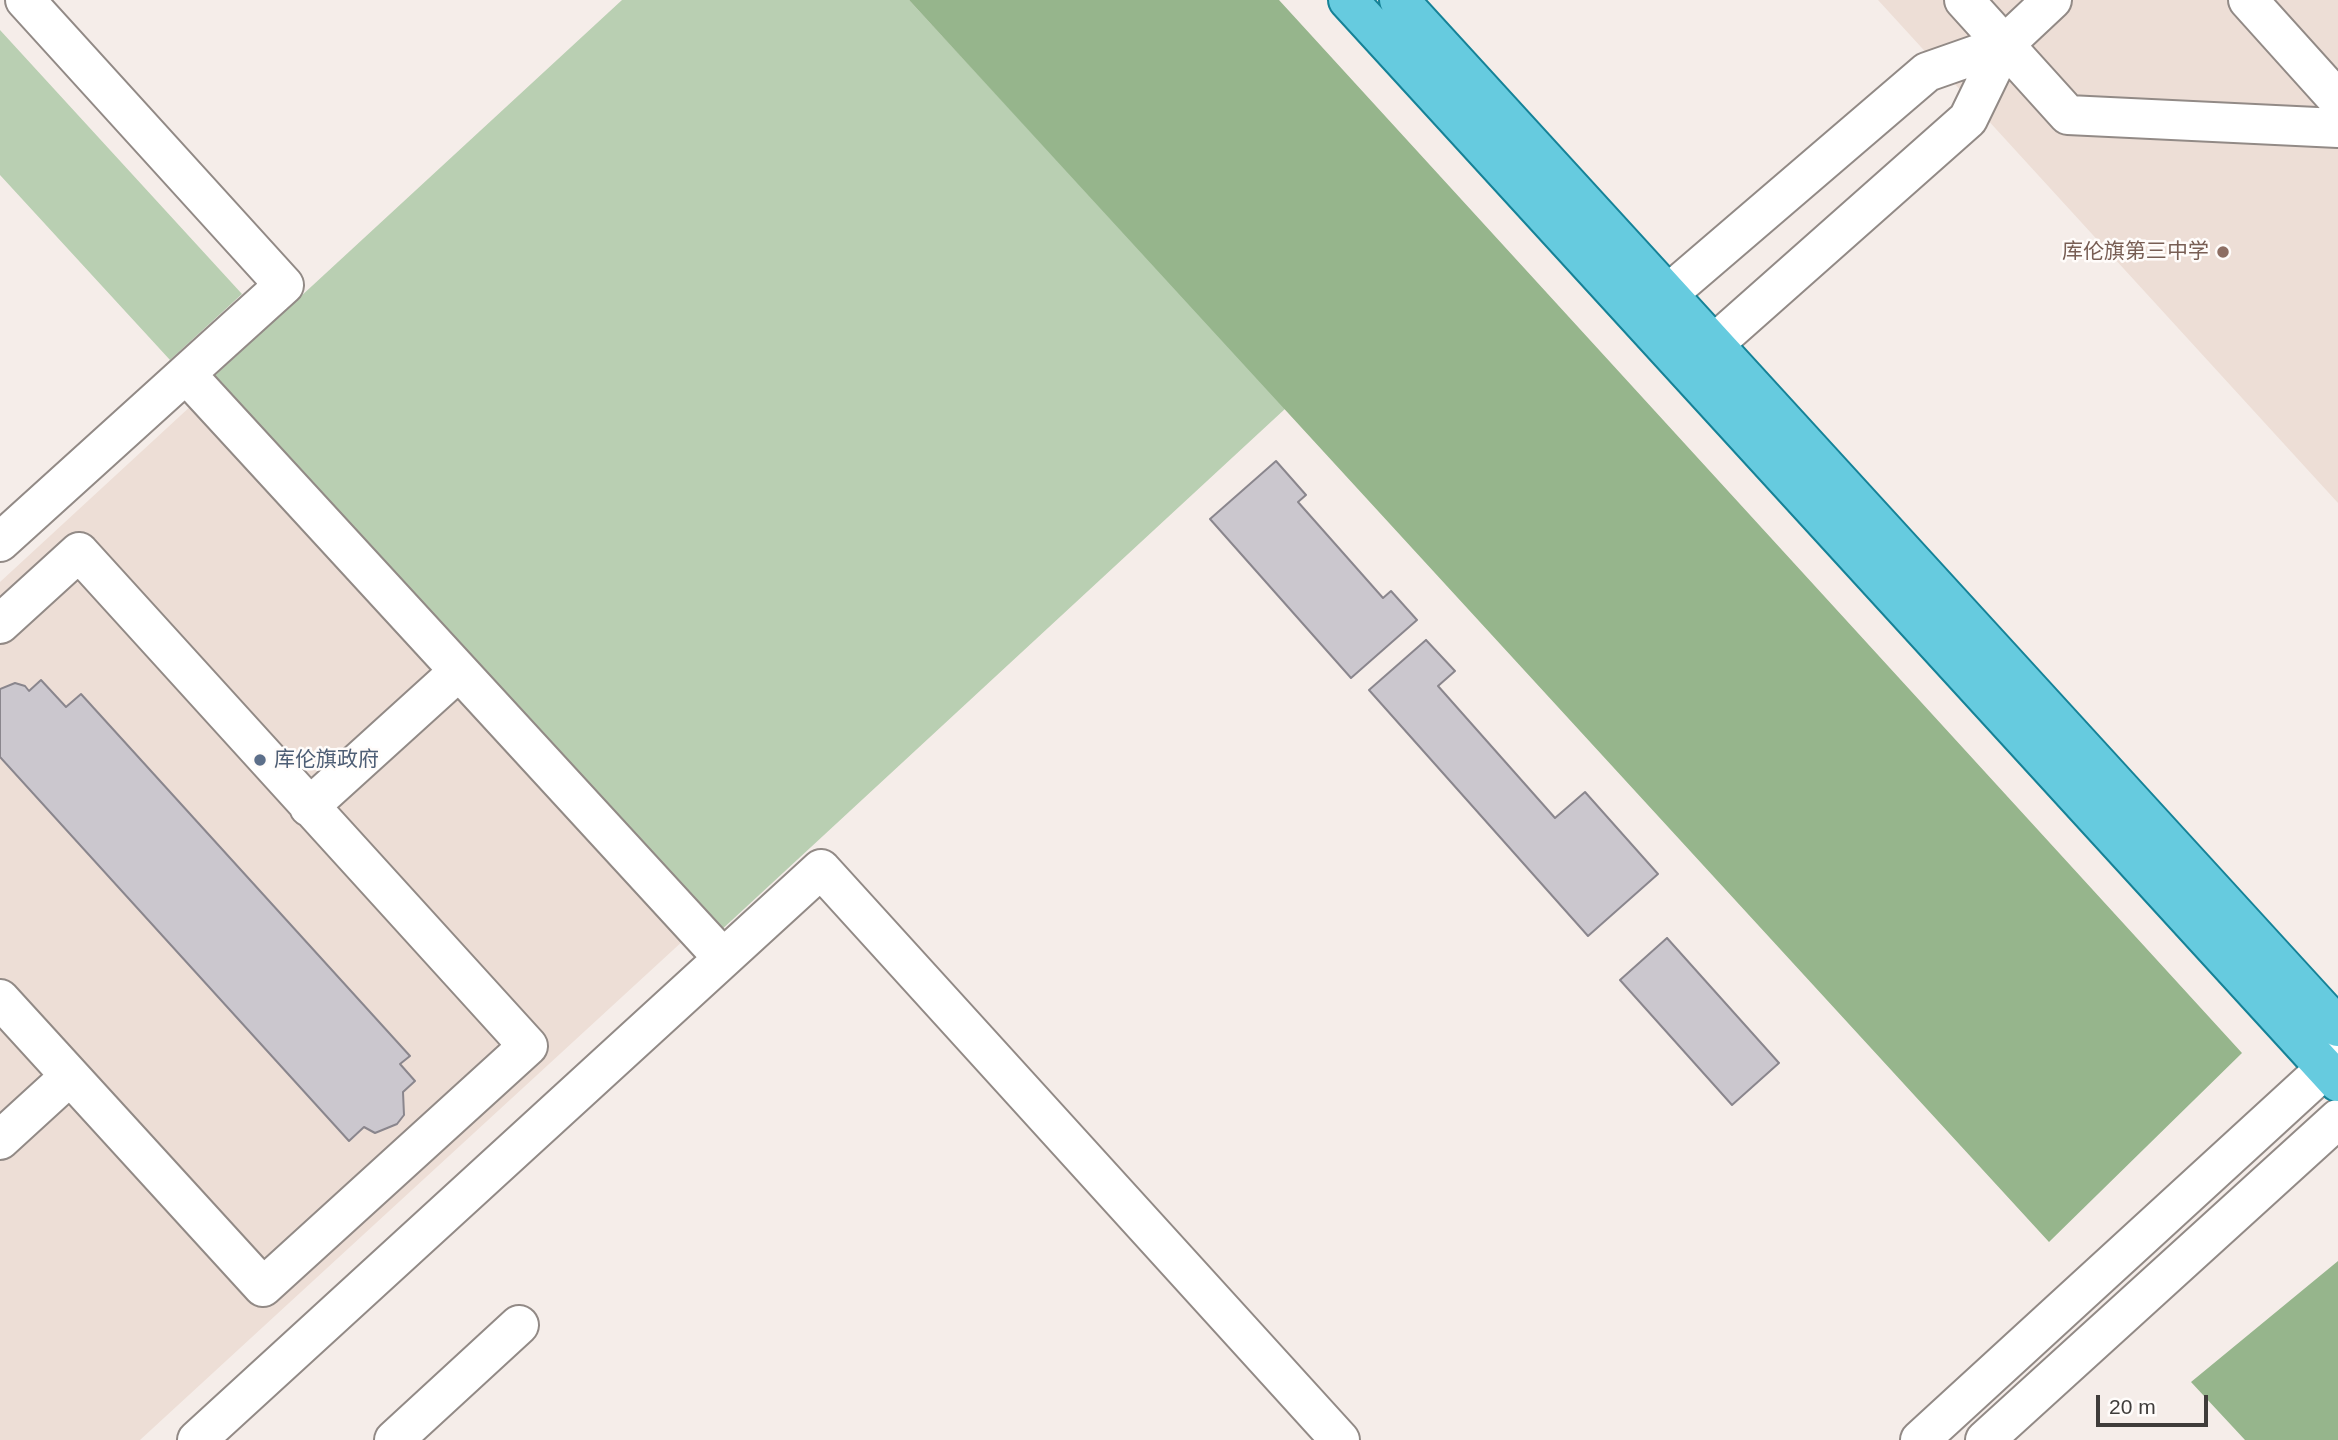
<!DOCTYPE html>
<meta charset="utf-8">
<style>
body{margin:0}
#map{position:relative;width:2338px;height:1440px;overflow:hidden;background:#f5ede9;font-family:Helvetica,sans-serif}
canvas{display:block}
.scale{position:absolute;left:2096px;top:1395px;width:112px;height:32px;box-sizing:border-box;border:4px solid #3f3c3a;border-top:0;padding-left:9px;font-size:21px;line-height:24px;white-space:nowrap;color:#3f3c3a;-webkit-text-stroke:5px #fffcfa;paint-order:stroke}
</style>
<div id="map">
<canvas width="2338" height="1440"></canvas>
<div class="scale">20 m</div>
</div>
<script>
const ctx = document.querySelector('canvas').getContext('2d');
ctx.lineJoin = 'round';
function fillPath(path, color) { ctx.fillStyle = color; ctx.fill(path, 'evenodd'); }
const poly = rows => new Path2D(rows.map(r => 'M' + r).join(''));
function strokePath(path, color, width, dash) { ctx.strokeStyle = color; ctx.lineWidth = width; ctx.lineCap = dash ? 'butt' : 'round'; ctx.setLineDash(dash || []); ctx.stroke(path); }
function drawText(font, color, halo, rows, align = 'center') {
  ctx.font = font + ' Helvetica,"Noto Sans SC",sans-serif'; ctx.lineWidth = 5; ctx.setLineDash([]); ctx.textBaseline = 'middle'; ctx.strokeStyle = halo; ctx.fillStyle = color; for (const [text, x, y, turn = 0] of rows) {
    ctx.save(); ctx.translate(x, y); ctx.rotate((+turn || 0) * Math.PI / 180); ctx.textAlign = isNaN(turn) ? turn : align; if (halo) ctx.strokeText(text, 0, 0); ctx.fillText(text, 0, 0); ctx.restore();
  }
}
fillPath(poly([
 [1878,0,2338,0,2338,503],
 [193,404,685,939,140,1440,0,1440,0,582]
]), '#edded6');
fillPath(poly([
 [622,0,909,0,1286,408,718,933,209,381],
 [0,30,242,294,170,360,0,175]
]), '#b9cfb2');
fillPath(poly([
 [909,0,1279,0,2242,1053,2049,1242],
 [2338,1261,2338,1440,2245,1440,2191,1382]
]), '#96b58c');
const building = poly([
 [1276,461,1306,495,1298,502,1383,598,1391,591,1417,620,1351,678,1210,519,1276,461],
 [1426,640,1455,671,1438,686,1555,818,1585,792,1658,874,1588,936,1369,690,1426,640],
 [41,680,66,707,81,694,410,1056,400,1064,415,1081,403,1092,404,1115,397,1124,375,1133,364,1127,349,1141,0,757,0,689,15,683,25,686,29,691,41,680],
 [1667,938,1779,1063,1732,1105,1620,980,1667,938]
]);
fillPath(building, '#cbc7ce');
strokePath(building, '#8a868d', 2);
const minor = poly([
 [1964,0,2068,115,2338,128],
 [2248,0,2338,100],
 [1668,294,1927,72,2004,45,2052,0],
 [1714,344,1968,119,2004,45],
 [186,374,723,958],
 [0,542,284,285,25,0],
 [0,624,79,552,528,1046,263,1287,0,999],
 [309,807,459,671],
 [0,1140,70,1076],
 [197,1440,821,869,1340,1440],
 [394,1440,519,1325],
 [1920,1440,2338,1057],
 [1985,1440,2338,1119]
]);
const major = poly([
 [1348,0,2338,1082],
 [1399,0,2338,1027]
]);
strokePath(minor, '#928a86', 42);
strokePath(major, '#168297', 42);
strokePath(minor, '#fff', 38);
strokePath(major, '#66cbdf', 38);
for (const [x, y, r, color] of [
 [2223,252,7,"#8d6e63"],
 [260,760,7,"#5c6f8a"]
]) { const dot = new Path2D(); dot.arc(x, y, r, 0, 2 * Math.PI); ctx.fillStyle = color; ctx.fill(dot); strokePath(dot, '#fffcfa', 2.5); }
drawText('21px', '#785e54', '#fffcfa', [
 ["库伦旗第三中学",2209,252]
], 'right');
drawText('21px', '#4e5e75', '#fffcfa', [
 ["库伦旗政府",274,760]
], 'left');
</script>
